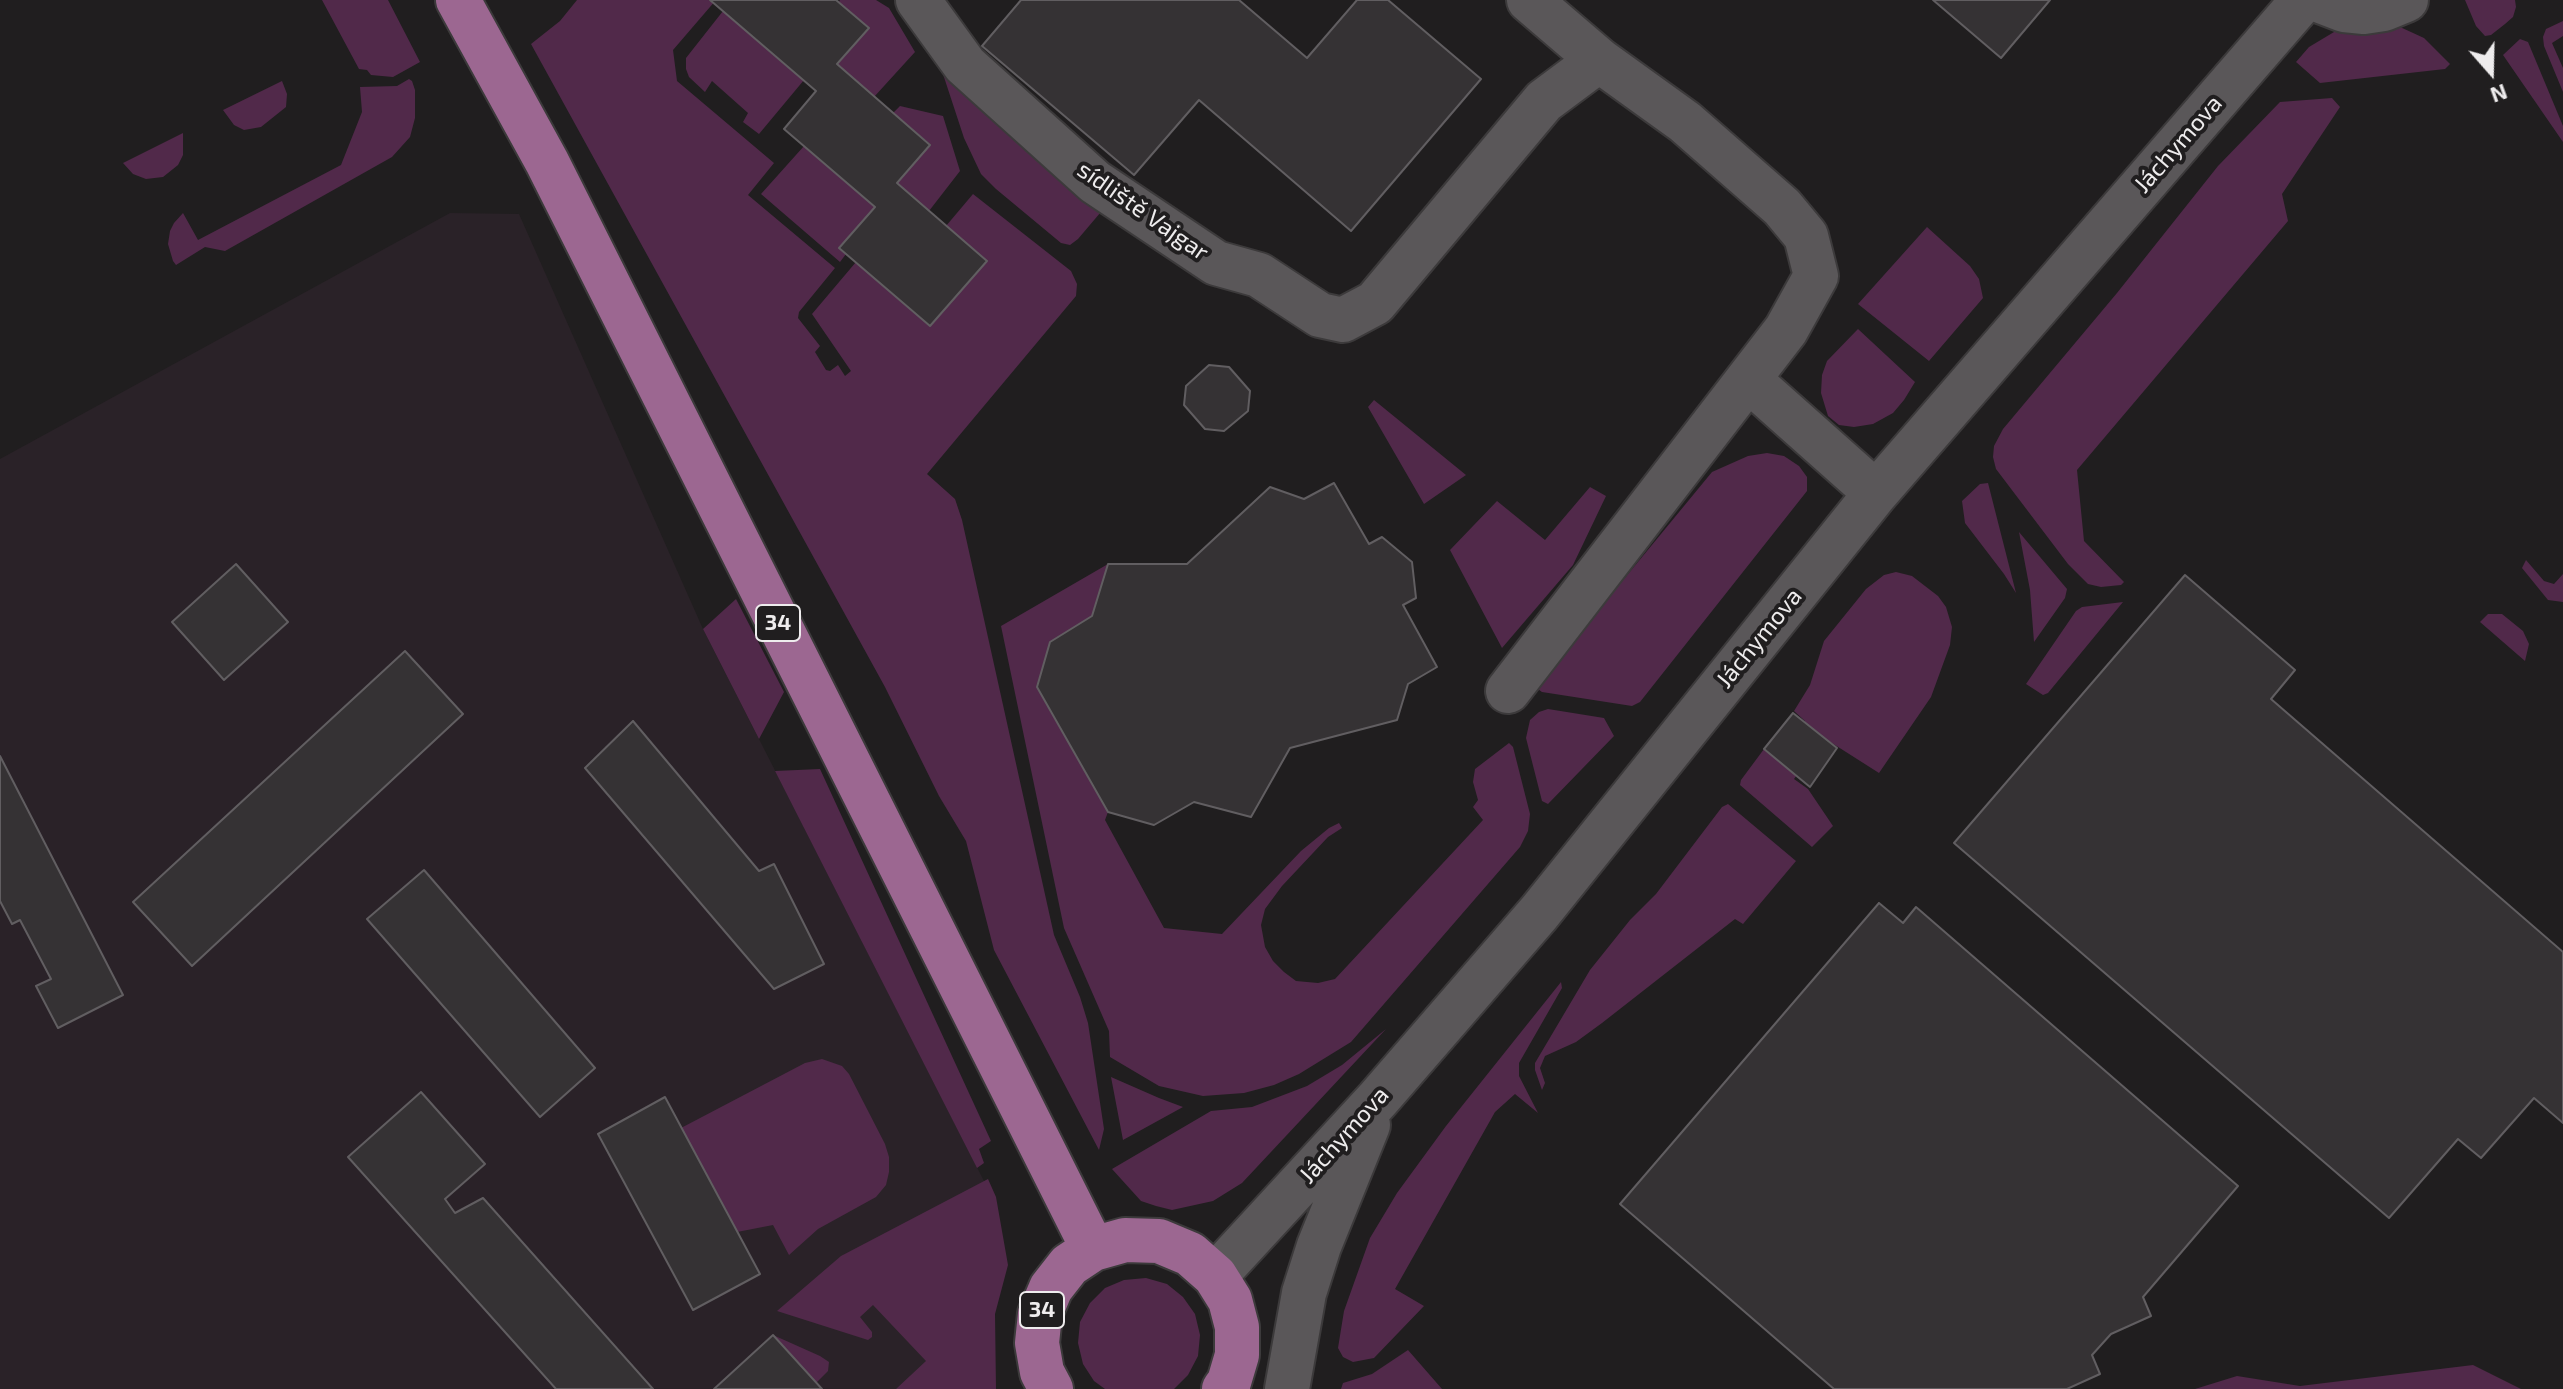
<!DOCTYPE html>
<meta charset="utf-8">
<style>
body{margin:0}
#map{position:relative;width:2563px;height:1389px;overflow:hidden;background:#201e1f;font-family:"Exo 2",sans-serif}
canvas{display:block}
.north{position:absolute;left:2451px;top:32px;width:80px;height:80px;-webkit-text-stroke:6px #201e1f;paint-order:stroke;rotate:160deg;font-size:22px;font-weight:700;line-height:32px;text-align:center;color:#eeeced}
.north::after{content:'';display:block;margin:auto;width:28px;height:36px;background:#eeeced;clip-path:polygon(50% 0,100% 100%,50% 72%,0 100%)}
</style>
<div id="map">
<canvas width="2563" height="1389"></canvas>
<div class="north">N</div>
</div>
<script>
const ctx = document.querySelector('canvas').getContext('2d');
ctx.lineJoin = 'round';
function fillPath(path, color) { ctx.fillStyle = color; ctx.fill(path, 'evenodd'); }
const poly = rows => new Path2D(rows.map(r => 'M' + r).join(''));
function strokePath(path, color, width, dash) { ctx.strokeStyle = color; ctx.lineWidth = width; ctx.lineCap = dash ? 'butt' : 'round'; ctx.setLineDash(dash || []); ctx.stroke(path); }
function drawText(font, color, halo, rows, align = 'center') {
  ctx.font = font + ' "Exo 2",sans-serif'; ctx.lineWidth = 8; ctx.setLineDash([]); ctx.textBaseline = 'middle'; ctx.strokeStyle = halo; ctx.fillStyle = color; for (const [text, x, y, turn = 0] of rows) {
    ctx.save(); ctx.translate(x, y); ctx.rotate((+turn || 0) * Math.PI / 180); ctx.textAlign = isNaN(turn) ? turn : align; if (halo) ctx.strokeText(text, 0, 0); ctx.fillText(text, 0, 0); ctx.restore();
  }
}
fillPath(poly([
 [450,213,519,214,703,629,985,1183,964,1389,0,1389,0,459]
]), '#2a2228');
fillPath(poly([
 [322,0,388,0,420,62,393,77,371,75,367,70,359,69],
 [577,0,716,0,673,50,677,81,774,163,748,195,835,268,799,312,798,318,820,346,815,352,826,370,830,371,838,365,845,376,851,371,812,314,856,262,930,326,987,261,946,226,973,194,1071,271,1077,284,1076,296,927,474,955,499,962,520,1054,935,1080,997,1088,1023,1104,1129,1099,1150,994,950,966,841,939,796,885,687,531,44,560,21],
 [840,0,876,0,889,8,915,52,874,97,837,65,868,28,839,2],
 [2465,0,2515,0,2516,7,2513,17,2505,24,2491,35,2485,36,2476,26],
 [723,11,804,80,759,134,743,122,748,113,712,81,705,92,689,77,686,69,686,58],
 [2563,21,2563,36,2552,43,2563,68,2563,92,2544,46,2543,37,2546,29],
 [2391,27,2400,27,2424,38,2450,64,2445,69,2320,83,2296,62,2309,47,2334,32],
 [2520,39,2528,42,2563,126,2563,142,2503,55],
 [942,71,1106,206,1078,239,1070,245,1061,243,996,189,981,174,964,138],
 [409,79,412,81,415,90,415,118,410,137,392,157,225,251,205,247,176,265,173,261,168,244,170,231,174,223,183,213,198,240,341,165,362,112,360,87,397,86],
 [282,81,287,94,286,107,261,127,244,130,234,125,223,110],
 [2332,98,2340,107,2282,194,2288,221,2077,470,2084,541,2124,582,2121,585,2101,587,2088,584,2068,564,1996,469,1993,457,1994,446,2003,429,2117,293,2218,166,2280,102],
 [900,106,943,116,960,171,929,211,897,183,930,144,893,113],
 [183,133,183,155,178,165,163,177,146,179,133,174,123,163],
 [804,146,875,207,840,248,846,254,840,262,761,194],
 [1927,227,1970,266,1979,279,1983,298,1929,361,1858,304],
 [1858,329,1915,382,1904,400,1893,413,1873,424,1854,427,1839,425,1828,416,1821,393,1822,375,1827,361],
 [1374,400,1466,475,1424,504,1368,407],
 [1767,453,1784,456,1799,466,1807,477,1807,491,1640,702,1632,706,1542,692,1535,687,1712,472,1748,456],
 [1988,483,2016,593,2004,574,1965,523,1962,501,1980,484],
 [1590,487,1606,496,1573,565,1502,648,1450,550,1497,501,1545,540],
 [2019,532,2067,589,2065,598,2034,642,2030,590],
 [2526,560,2544,581,2554,584,2563,574,2563,602,2548,600,2522,568],
 [1108,564,1092,616,1050,642,1037,687,1108,812,1105,820,1164,928,1222,934,1301,851,1329,828,1339,823,1342,828,1328,837,1282,886,1265,909,1261,925,1265,947,1273,961,1284,972,1296,981,1318,983,1335,979,1483,820,1473,807,1478,800,1473,782,1475,769,1509,743,1513,747,1530,814,1528,831,1520,847,1351,1042,1299,1074,1274,1085,1244,1093,1203,1096,1159,1086,1110,1057,1109,1031,1064,928,1001,626],
 [1896,572,1912,576,1938,596,1946,607,1952,627,1950,645,1931,697,1879,773,1824,738,1794,779,1808,789,1833,826,1812,847,1740,785,1741,780,1764,749,1776,757,1805,721,1794,711,1810,685,1824,641,1866,589,1884,575],
 [736,599,784,692,759,739,703,629],
 [2123,602,2048,693,2043,695,2026,684,2076,611,2082,607],
 [2488,614,2502,614,2523,631,2529,644,2525,661,2480,622],
 [1548,709,1604,718,1614,736,1548,804,1542,801,1526,738,1530,720,1539,712],
 [820,769,991,1141,979,1149,984,1163,977,1168,775,771],
 [1728,804,1796,861,1743,924,1735,919,1602,1023,1576,1042,1545,1056,1540,1068,1545,1083,1542,1090,1535,1070,1535,1063,1590,970,1630,920,1656,894,1722,807],
 [1561,982,1562,988,1519,1063,1519,1076,1538,1113,1515,1094,1495,1112,1395,1289,1424,1306,1374,1358,1353,1362,1343,1357,1338,1348,1344,1311,1370,1238,1397,1193,1446,1126],
 [1386,1029,1242,1183,1213,1201,1172,1210,1156,1206,1141,1201,1112,1169,1211,1111,1252,1107,1307,1086,1342,1065],
 [822,1059,842,1066,849,1074,885,1144,889,1157,889,1172,886,1185,876,1197,818,1229,789,1255,773,1225,737,1232,681,1128,805,1063],
 [1111,1077,1159,1098,1183,1107,1123,1140],
 [988,1179,996,1197,1008,1265,995,1314,996,1389,896,1389,926,1361,873,1305,860,1317,872,1332,872,1337,868,1340,777,1311,841,1256],
 [1146,1278,1167,1284,1183,1297,1195,1314,1200,1335,1198,1356,1188,1375,1174,1389,1105,1389,1094,1381,1083,1364,1078,1343,1080,1322,1090,1303,1105,1288,1124,1280],
 [773,1335,820,1356,829,1362,828,1371,816,1383],
 [1408,1350,1442,1389,1341,1389,1343,1383,1372,1374],
 [2473,1365,2521,1389,2195,1389,2237,1376,2300,1386]
]), '#51294a');
const building = poly([
 [710,0,836,0,869,28,837,64,930,145,897,183,987,261,930,326,839,248,875,207,784,129,816,91,710,0],
 [1021,0,1239,0,1307,58,1357,0,1388,0,1481,79,1351,231,1199,100,1134,175,982,46,1021,0],
 [1933,0,2050,0,2001,58,1933,0],
 [1209,365,1229,367,1250,391,1248,411,1224,431,1205,429,1184,405,1186,386,1209,365],
 [1334,483,1369,544,1382,537,1412,562,1416,598,1403,605,1437,667,1408,684,1397,720,1290,748,1251,817,1194,802,1154,825,1108,812,1037,687,1050,642,1092,616,1108,564,1187,564,1270,487,1304,499,1334,483],
 [236,564,288,622,224,680,172,622,236,564],
 [2185,575,2295,670,2271,699,2563,952,2563,1123,2534,1098,2481,1158,2458,1139,2389,1218,1954,843,2185,575],
 [405,651,463,714,192,966,133,902,405,651],
 [1793,713,1837,748,1810,787,1764,749,1793,713],
 [633,721,759,871,774,864,824,964,774,989,585,768,633,721],
 [0,756,123,995,58,1028,36,986,51,979,20,920,12,924,0,901,0,756],
 [424,870,595,1068,540,1117,367,919,424,870],
 [1879,903,1903,923,1916,907,2238,1186,2143,1297,2151,1316,2111,1334,2092,1355,2100,1374,2067,1389,1834,1389,1620,1204,1879,903],
 [421,1092,485,1164,445,1199,455,1213,483,1198,653,1389,556,1389,348,1157,421,1092],
 [665,1097,760,1274,693,1310,598,1134,665,1097],
 [773,1335,822,1389,714,1389,773,1335]
]);
fillPath(building, '#353234');
strokePath(building, '#615e61', 2);
const minor = poly([
 [918,0,965,65,1095,182,1216,263,1259,275,1320,315,1343,320,1375,303,1544,101,1599,60],
 [2318,0,2344,10,2364,12,2384,9,2406,0],
 [1749,380,1876,493],
 [1508,691,1786,330,1816,276,1806,236,1782,207,1685,122,1599,60,1529,0],
 [1215,1276,1378,1099,1539,913,1876,493,2303,0],
 [1287,1389,1304,1293,1319,1246,1368,1125]
]);
const major = poly([
 [458,0,547,162,1093,1249],
 [1051,1389,1042,1372,1037,1343,1040,1314,1051,1288,1069,1265,1093,1249,1125,1240,1159,1241,1190,1254,1215,1276,1230,1300,1237,1327,1237,1355,1229,1382,1224,1389]
]);
strokePath(minor, '#3c3a3b', 48);
strokePath(major, '#3c3a3b', 48);
strokePath(minor, '#5a5759', 44);
strokePath(major, '#9c6791', 44);
for (const [x, y, w] of [
 [778,623,44],
 [1042,1310,44]
]) { const box = new Path2D(); box.roundRect(x - w / 2, y - 18, w, 36, 6); ctx.fillStyle = '#201e1f'; ctx.fill(box); strokePath(box, '#eeeced', 2); }
drawText('bold 22px', '#eeeced', null, [
 ["34",778,623],
 ["34",1042,1310]
]);
drawText('24px', '#eeeced', '#201e1f', [
 ["Jáchymova",2178,144,-49],
 ["sídliště Vajgar",1143,211,35],
 ["Jáchymova",1759,638,-51],
 ["Jáchymova",1344,1135,-48]
]);
</script>
